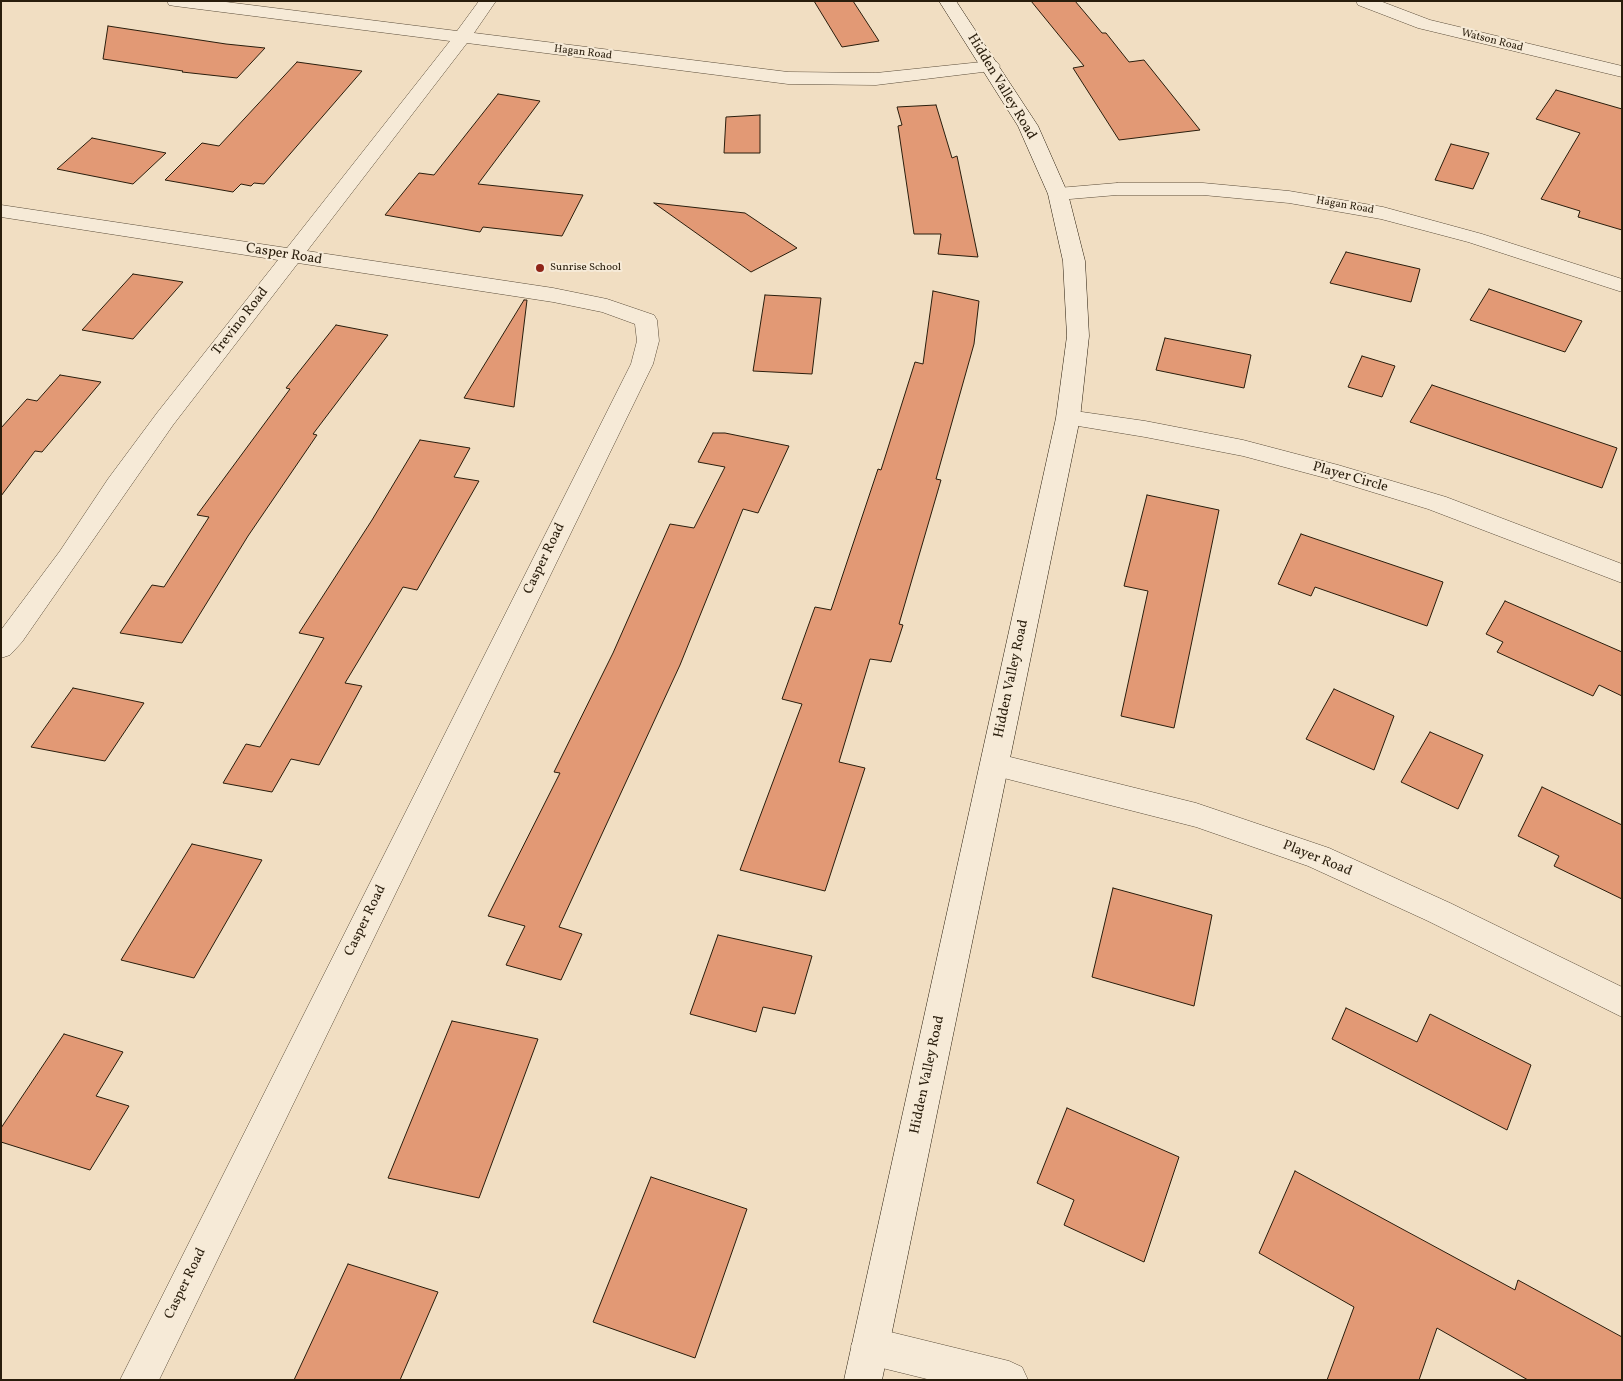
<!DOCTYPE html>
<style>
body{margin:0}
#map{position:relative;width:1623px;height:1381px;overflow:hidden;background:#f1dec2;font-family:Vollkorn,serif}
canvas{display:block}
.frame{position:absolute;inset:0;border:2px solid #291d0c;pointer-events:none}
</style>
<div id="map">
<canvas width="1623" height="1381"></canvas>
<div class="frame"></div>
</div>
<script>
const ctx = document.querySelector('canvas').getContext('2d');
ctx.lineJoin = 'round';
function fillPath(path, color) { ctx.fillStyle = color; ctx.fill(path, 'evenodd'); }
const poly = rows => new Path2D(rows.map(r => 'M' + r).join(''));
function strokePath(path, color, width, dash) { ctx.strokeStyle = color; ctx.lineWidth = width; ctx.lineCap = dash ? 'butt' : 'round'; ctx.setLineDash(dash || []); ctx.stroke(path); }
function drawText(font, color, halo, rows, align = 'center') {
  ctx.font = font + ' Vollkorn,serif'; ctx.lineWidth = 4; ctx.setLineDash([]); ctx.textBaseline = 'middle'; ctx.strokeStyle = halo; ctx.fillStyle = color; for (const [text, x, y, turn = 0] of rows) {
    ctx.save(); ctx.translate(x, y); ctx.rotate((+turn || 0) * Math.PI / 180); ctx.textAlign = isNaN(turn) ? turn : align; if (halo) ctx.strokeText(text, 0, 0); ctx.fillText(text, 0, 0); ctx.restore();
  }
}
const building = poly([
 [814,1,853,1,879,41,842,47,814,1],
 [1031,1,1075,1,1102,33,1106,33,1129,62,1144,60,1200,130,1119,140,1073,68,1084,66,1031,1],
 [108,26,226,44,265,48,237,78,182,72,183,71,103,59,108,26],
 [297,62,362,71,264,184,254,183,251,186,241,184,233,192,165,180,202,143,219,146,297,62],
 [1556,90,1622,109,1622,230,1578,217,1580,211,1541,199,1580,133,1536,119,1556,90],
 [498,94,540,101,478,184,583,195,562,236,483,227,480,232,385,215,419,173,434,175,498,94],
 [936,105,952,158,957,156,978,257,938,254,941,234,914,234,898,126,902,125,897,107,936,105],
 [760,115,760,153,724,153,726,117,760,115],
 [92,138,166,153,133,184,57,169,92,138],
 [1451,144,1489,153,1473,189,1435,180,1451,144],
 [654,203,745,213,797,248,751,272,654,203],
 [1346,252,1420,269,1411,302,1330,283,1346,252],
 [133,274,183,282,133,339,82,330,133,274],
 [1489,289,1582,321,1565,352,1470,320,1489,289],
 [933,291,979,301,974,344,936,479,941,480,899,624,903,625,891,662,870,659,839,762,865,768,825,891,740,870,802,704,782,699,815,607,831,610,878,469,881,470,915,362,923,364,933,291],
 [765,295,821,298,812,374,753,371,765,295],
 [524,300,527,300,514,407,464,398,524,300],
 [336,325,388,335,313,434,317,435,248,536,182,643,120,633,152,585,164,587,209,517,197,515,290,389,286,388,336,325],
 [1165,338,1251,355,1244,388,1156,370,1165,338],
 [1362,356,1395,366,1382,397,1348,387,1362,356],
 [60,375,101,382,42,452,35,451,1,496,1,428,27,399,37,401,60,375],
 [1432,385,1617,448,1602,488,1410,422,1432,385],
 [713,433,725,433,789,446,758,513,743,509,680,665,559,927,582,934,561,980,506,965,525,926,488,916,560,773,554,772,613,653,670,524,694,528,725,467,698,462,713,433],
 [420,440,470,448,454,477,479,481,417,590,403,587,345,683,362,686,319,765,291,759,272,792,223,783,246,744,260,747,324,638,299,633,372,520,420,440],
 [1147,495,1219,510,1174,728,1121,716,1148,591,1124,586,1147,495],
 [1301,534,1443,582,1427,626,1315,587,1311,596,1278,584,1301,534],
 [1505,601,1622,652,1622,696,1599,685,1593,696,1497,652,1503,642,1486,634,1505,601],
 [73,688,144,703,105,761,31,747,73,688],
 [1334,689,1394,716,1374,770,1306,739,1334,689],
 [1430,732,1483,755,1458,809,1401,782,1430,732],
 [1542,787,1622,825,1622,899,1554,866,1559,856,1518,836,1542,787],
 [192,844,262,860,194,978,121,960,192,844],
 [1113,888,1212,915,1194,1006,1092,977,1113,888],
 [718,935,812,956,795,1014,763,1007,756,1032,690,1014,718,935],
 [1346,1008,1417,1042,1430,1014,1531,1065,1507,1130,1332,1039,1346,1008],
 [452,1021,538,1039,479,1198,388,1178,452,1021],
 [64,1034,123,1052,96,1096,129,1106,90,1170,1,1142,1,1128,64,1034],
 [1067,1108,1179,1157,1144,1262,1064,1225,1074,1200,1037,1183,1067,1108],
 [1295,1171,1515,1290,1518,1280,1622,1337,1622,1380,1528,1380,1437,1328,1419,1380,1327,1380,1354,1307,1259,1253,1295,1171],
 [651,1177,747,1209,695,1358,593,1322,651,1177],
 [348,1264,438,1292,400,1380,294,1380,348,1264]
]);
fillPath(building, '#e29975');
strokePath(building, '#291d0c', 1);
const street = poly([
 [167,1,218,1,457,31,479,1,496,1,474,33,788,72,876,73,991,61,997,62,1000,66,997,70,991,71,876,85,788,84,467,43,307,251,553,288,607,299,654,315,657,320,659,341,653,364,159,1380,120,1380,631,364,637,341,635,324,602,312,553,302,298,263,173,425,22,642,10,655,1,658,1,630,60,551,108,479,157,413,278,260,1,217,1,205,287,248,450,41,175,6,169,5,167,1],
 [1356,1,1380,1,1430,20,1622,66,1622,77,1418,28,1358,5,1356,1],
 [1117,183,1203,183,1289,191,1383,207,1482,234,1622,279,1622,292,1468,242,1381,219,1289,203,1203,195,1117,195,1058,200,1051,198,1048,194,1051,190,1058,188,1117,183],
 [1068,410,1145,421,1243,440,1338,465,1446,497,1622,564,1622,583,1428,509,1333,480,1243,456,1145,437,1060,423,1056,418,1060,413,1068,410],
 [994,753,1196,803,1329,848,1450,903,1622,987,1622,1017,1428,921,1308,866,1196,827,984,773,980,765,984,757,994,753],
 [870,1327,1009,1361,1022,1367,1028,1380,931,1380,870,1365,857,1359,851,1346,857,1333,870,1327]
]);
const secondary = poly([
 [939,1,956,1,1038,126,1068,194,1085,261,1089,336,1080,418,882,1380,844,1380,1056,418,1067,336,1063,261,1048,194,1018,126,939,1]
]);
strokePath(street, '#5b4d3a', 1);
strokePath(secondary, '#291d0c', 1);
fillPath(street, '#f6ead7');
fillPath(secondary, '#f6ead7');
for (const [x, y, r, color] of [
 [540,268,5,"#8f2418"]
]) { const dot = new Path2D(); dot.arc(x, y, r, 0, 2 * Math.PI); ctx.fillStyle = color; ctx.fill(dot); strokePath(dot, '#f6ead7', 2); }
drawText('11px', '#291d0c', '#f6ead7', [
 ["Watson Road",1492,41,14],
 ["Hagan Road",583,53,7],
 ["Hagan Road",1345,206,10]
]);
drawText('11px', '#291d0c', '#f6ead7', [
 ["Sunrise School",550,268]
], 'left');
drawText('14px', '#291d0c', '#f6ead7', [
 ["Hidden Valley Road",1001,87,59],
 ["Casper Road",284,255,9],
 ["Trevino Road",241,322,-52],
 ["Player Circle",1350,478,16],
 ["Casper Road",545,559,-64],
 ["Hidden Valley Road",1012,679,-78],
 ["Player Road",1317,859,22],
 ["Casper Road",366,921,-64],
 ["Hidden Valley Road",928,1075,-78],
 ["Casper Road",186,1284,-64]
]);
</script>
